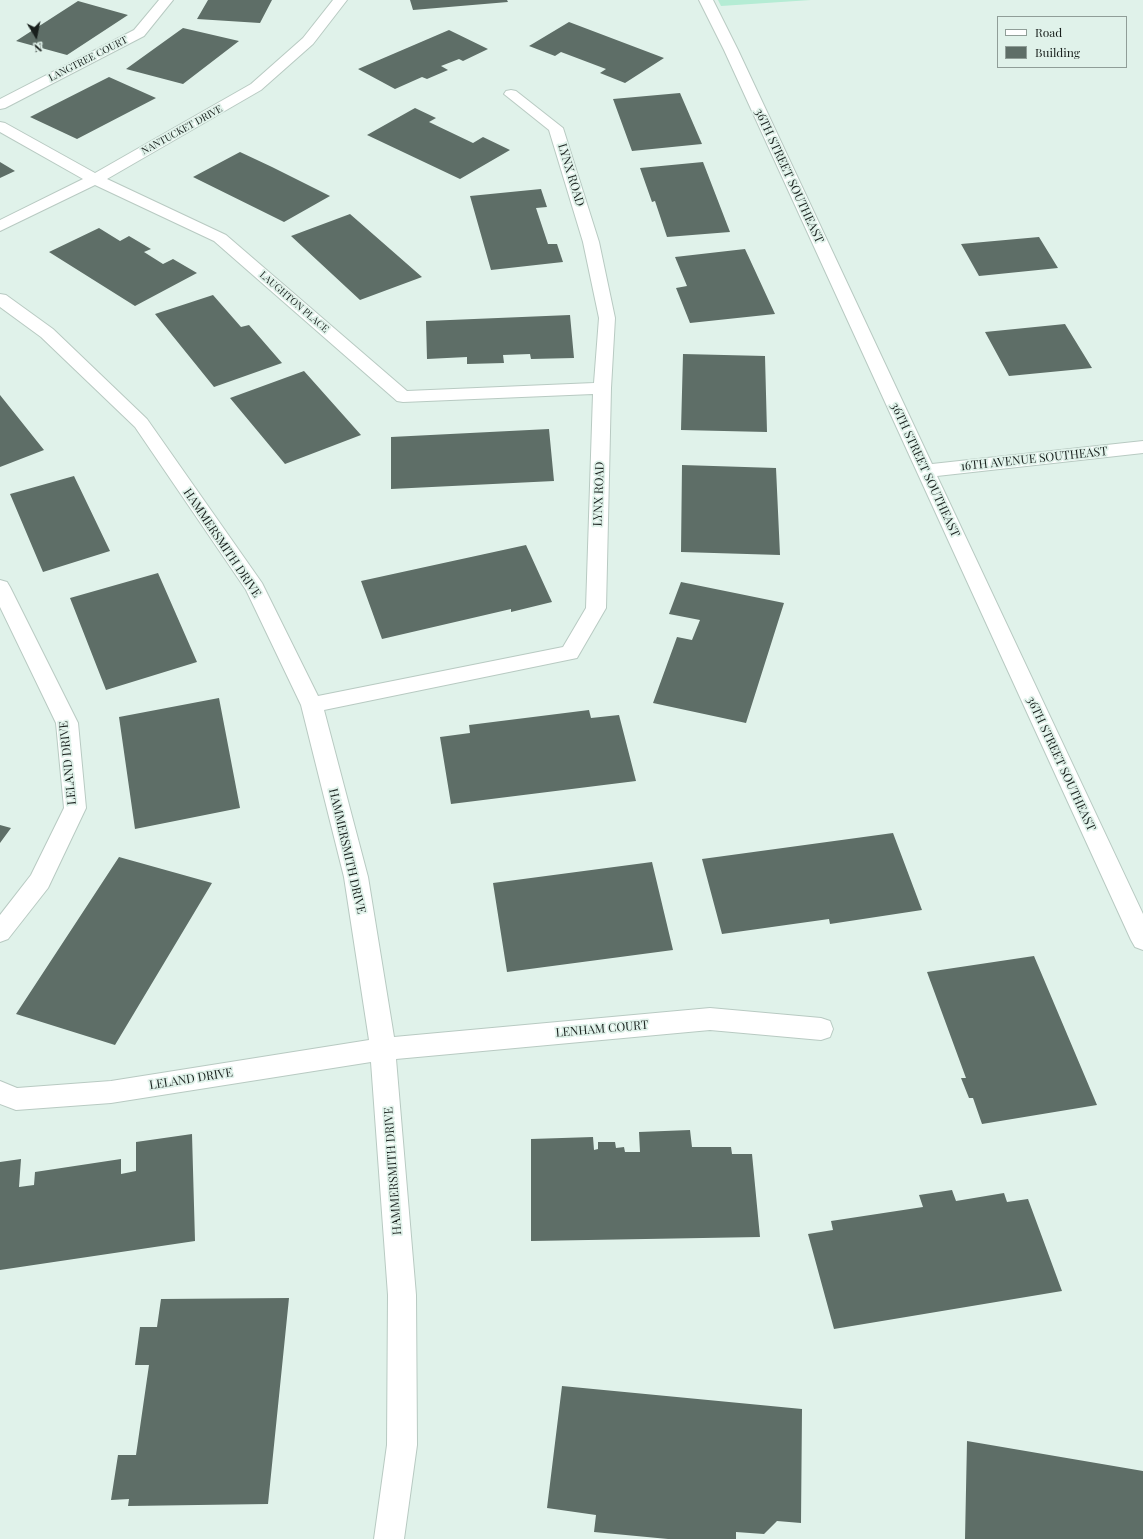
<!DOCTYPE html>
<style>
body{margin:0}
#map{position:relative;width:1143px;height:1539px;overflow:hidden;background:#e0f2ea;font-family:"Playfair Display",serif}
canvas{display:block}
.legend{position:absolute;left:997px;top:16px;width:130px;height:52px;box-sizing:border-box;background:#e0f2ea;border:1px solid #909e98;margin:0;padding:5px 7px;list-style:none;font-size:12px;color:#19201d}
.legend li{display:flex;align-items:center;gap:8px;height:20px}
.legend b{width:20px;border:1px solid #909e98}
.north{position:absolute;left:16px;top:16px;width:40px;height:40px;-webkit-text-stroke:3px #e0f2ea;paint-order:stroke;rotate:170deg;font-size:11px;font-weight:700;line-height:16px;text-align:center;color:#19201d}
.north::after{content:'';display:block;margin:auto;width:14px;height:18px;background:#19201d;clip-path:polygon(50% 0,100% 100%,50% 72%,0 100%)}
</style>
<div id="map">
<canvas width="1143" height="1539"></canvas>
<ul class="legend">
<li><b style="height:5px;background:#fff"></b>Road</li>
<li><b style="height:11px;background:#5e6e67"></b>Building</li>
</ul>
<div class="north">N</div>
</div>
<script>
const ctx = document.querySelector('canvas').getContext('2d');
ctx.lineJoin = 'round';
function fillPath(path, color) { ctx.fillStyle = color; ctx.fill(path, 'evenodd'); }
const poly = rows => new Path2D(rows.map(r => 'M' + r).join(''));
function strokePath(path, color, width, dash) { ctx.strokeStyle = color; ctx.lineWidth = width; ctx.lineCap = dash ? 'butt' : 'round'; ctx.setLineDash(dash || []); ctx.stroke(path); }
function drawText(font, color, halo, rows, align = 'center') {
  ctx.font = font + ' "Playfair Display",serif'; ctx.lineWidth = 3.5; ctx.setLineDash([]); ctx.textBaseline = 'middle'; ctx.strokeStyle = halo; ctx.fillStyle = color; for (const [text, x, y, turn = 0] of rows) {
    ctx.save(); ctx.translate(x, y); ctx.rotate((+turn || 0) * Math.PI / 180); ctx.textAlign = isNaN(turn) ? turn : align; if (halo) ctx.strokeText(text, 0, 0); ctx.fillText(text, 0, 0); ctx.restore();
  }
}
fillPath(poly([
 [718,0,811,0,721,6]
]), '#b4ecd4');
fillPath(poly([
 [208,0,272,0,260,23,197,19],
 [410,0,507,0,508,2,413,10],
 [78,1,128,15,67,55,16,41],
 [569,22,664,58,625,83,600,73,606,69,561,52,555,56,529,46],
 [183,28,239,41,183,84,126,69],
 [449,30,488,49,463,61,459,59,441,66,448,70,427,79,422,77,395,89,358,69],
 [109,77,156,98,77,139,30,117],
 [680,93,702,144,632,151,613,99],
 [415,108,436,118,429,122,473,143,483,137,510,150,460,179,367,135],
 [240,152,272,167,330,196,284,222,193,177],
 [0,162,15,171,0,178],
 [703,162,730,232,667,237,655,201,652,202,640,168],
 [541,189,547,207,536,208,548,244,557,244,563,262,491,270,470,196],
 [350,214,422,277,360,300,291,236],
 [99,228,120,241,129,236,151,249,144,252,163,264,173,259,197,273,135,306,49,252],
 [1039,237,1058,268,979,276,961,244],
 [745,249,775,314,690,323,676,288,687,286,675,257],
 [213,295,241,327,249,325,282,363,214,387,155,314],
 [570,315,574,358,531,359,530,354,503,355,504,363,467,364,467,357,427,359,426,321],
 [1065,324,1092,368,1009,376,985,332],
 [683,354,765,356,767,432,681,430],
 [304,371,361,435,285,464,230,398],
 [0,395,44,450,0,467],
 [549,429,554,481,391,489,391,437],
 [682,465,776,468,780,555,681,552],
 [74,476,110,551,43,572,10,494],
 [526,545,552,602,511,612,511,609,382,639,361,581],
 [158,573,197,662,106,690,70,598],
 [681,582,784,603,746,723,653,703,677,637,692,640,700,620,669,614],
 [219,698,240,808,135,829,119,717],
 [589,710,591,718,619,715,636,781,451,804,440,737,470,733,469,725],
 [0,825,11,828,0,843],
 [893,833,922,910,830,924,829,919,722,934,702,859],
 [119,857,212,883,115,1045,16,1014],
 [652,862,673,950,507,972,493,883],
 [1034,956,1097,1105,982,1124,973,1098,969,1098,961,1078,966,1078,927,972],
 [690,1130,692,1147,731,1147,732,1154,752,1154,760,1237,531,1241,531,1139,593,1137,594,1150,598,1149,598,1142,615,1142,616,1148,624,1147,625,1152,640,1152,639,1132],
 [192,1134,195,1241,0,1270,0,1162,21,1159,19,1187,34,1185,35,1172,121,1159,121,1174,136,1171,136,1142],
 [952,1190,956,1201,1004,1193,1007,1202,1028,1199,1062,1291,834,1329,808,1234,833,1230,831,1221,923,1207,919,1195],
 [289,1298,268,1504,128,1506,129,1499,111,1500,118,1455,136,1455,149,1365,135,1365,140,1327,157,1327,161,1299],
 [562,1386,802,1409,801,1523,777,1521,764,1534,736,1532,736,1539,668,1539,594,1532,596,1515,547,1508],
 [967,1441,1143,1471,1143,1539,965,1539]
]), '#5e6e67');
const minor = poly([
 [159,0,173,0,144,36,5,108,0,109,0,99,134,30,159,0],
 [333,0,347,0,313,44,261,90,107,179,226,235,407,391,594,383,599,318,583,242,549,130,504,94,506,91,511,90,516,91,563,128,599,242,615,318,611,388,606,608,577,658,324,710,368,877,394,1037,710,1008,821,1018,830,1021,833,1029,830,1037,821,1040,710,1030,396,1059,416,1295,417,1445,404,1539,374,1539,387,1445,388,1295,371,1062,111,1103,16,1110,0,1104,0,1081,17,1088,111,1081,369,1040,344,877,301,705,246,590,135,427,41,337,0,307,0,294,6,295,53,329,147,419,262,583,318,696,563,647,586,608,593,394,403,402,397,401,214,241,95,185,0,231,0,220,83,179,0,132,0,122,5,123,95,173,251,84,303,38,333,0],
 [699,0,713,0,738,50,932,464,1143,441,1143,453,937,476,1143,914,1143,950,1135,947,1131,940,724,50,699,0],
 [0,580,7,582,10,587,78,723,86,808,48,888,8,939,0,942,0,915,31,875,64,808,56,723,0,607,0,580]
]);
strokePath(minor, '#b8cac2', 2);
fillPath(minor, '#fff');
drawText('10px', '#19201d', '#e0f2ea', [
 ["LANGTREE COURT",88,59,-27],
 ["NANTUCKET DRIVE",182,130,-29],
 ["LAUGHTON PLACE",294,302,41]
]);
drawText('12px', '#19201d', '#e0f2ea', [
 ["LYNX ROAD",571,175,73],
 ["36TH STREET SOUTHEAST",789,176,65],
 ["16TH AVENUE SOUTHEAST",1034,459,-6],
 ["36TH STREET SOUTHEAST",925,470,65],
 ["LYNX ROAD",599,494,-88],
 ["HAMMERSMITH DRIVE",222,543,56],
 ["LELAND DRIVE",68,763,-96],
 ["36TH STREET SOUTHEAST",1061,764,65],
 ["HAMMERSMITH DRIVE",347,851,77],
 ["LENHAM COURT",602,1029,-5],
 ["LELAND DRIVE",191,1079,-9],
 ["HAMMERSMITH DRIVE",393,1171,-94]
]);
</script>
